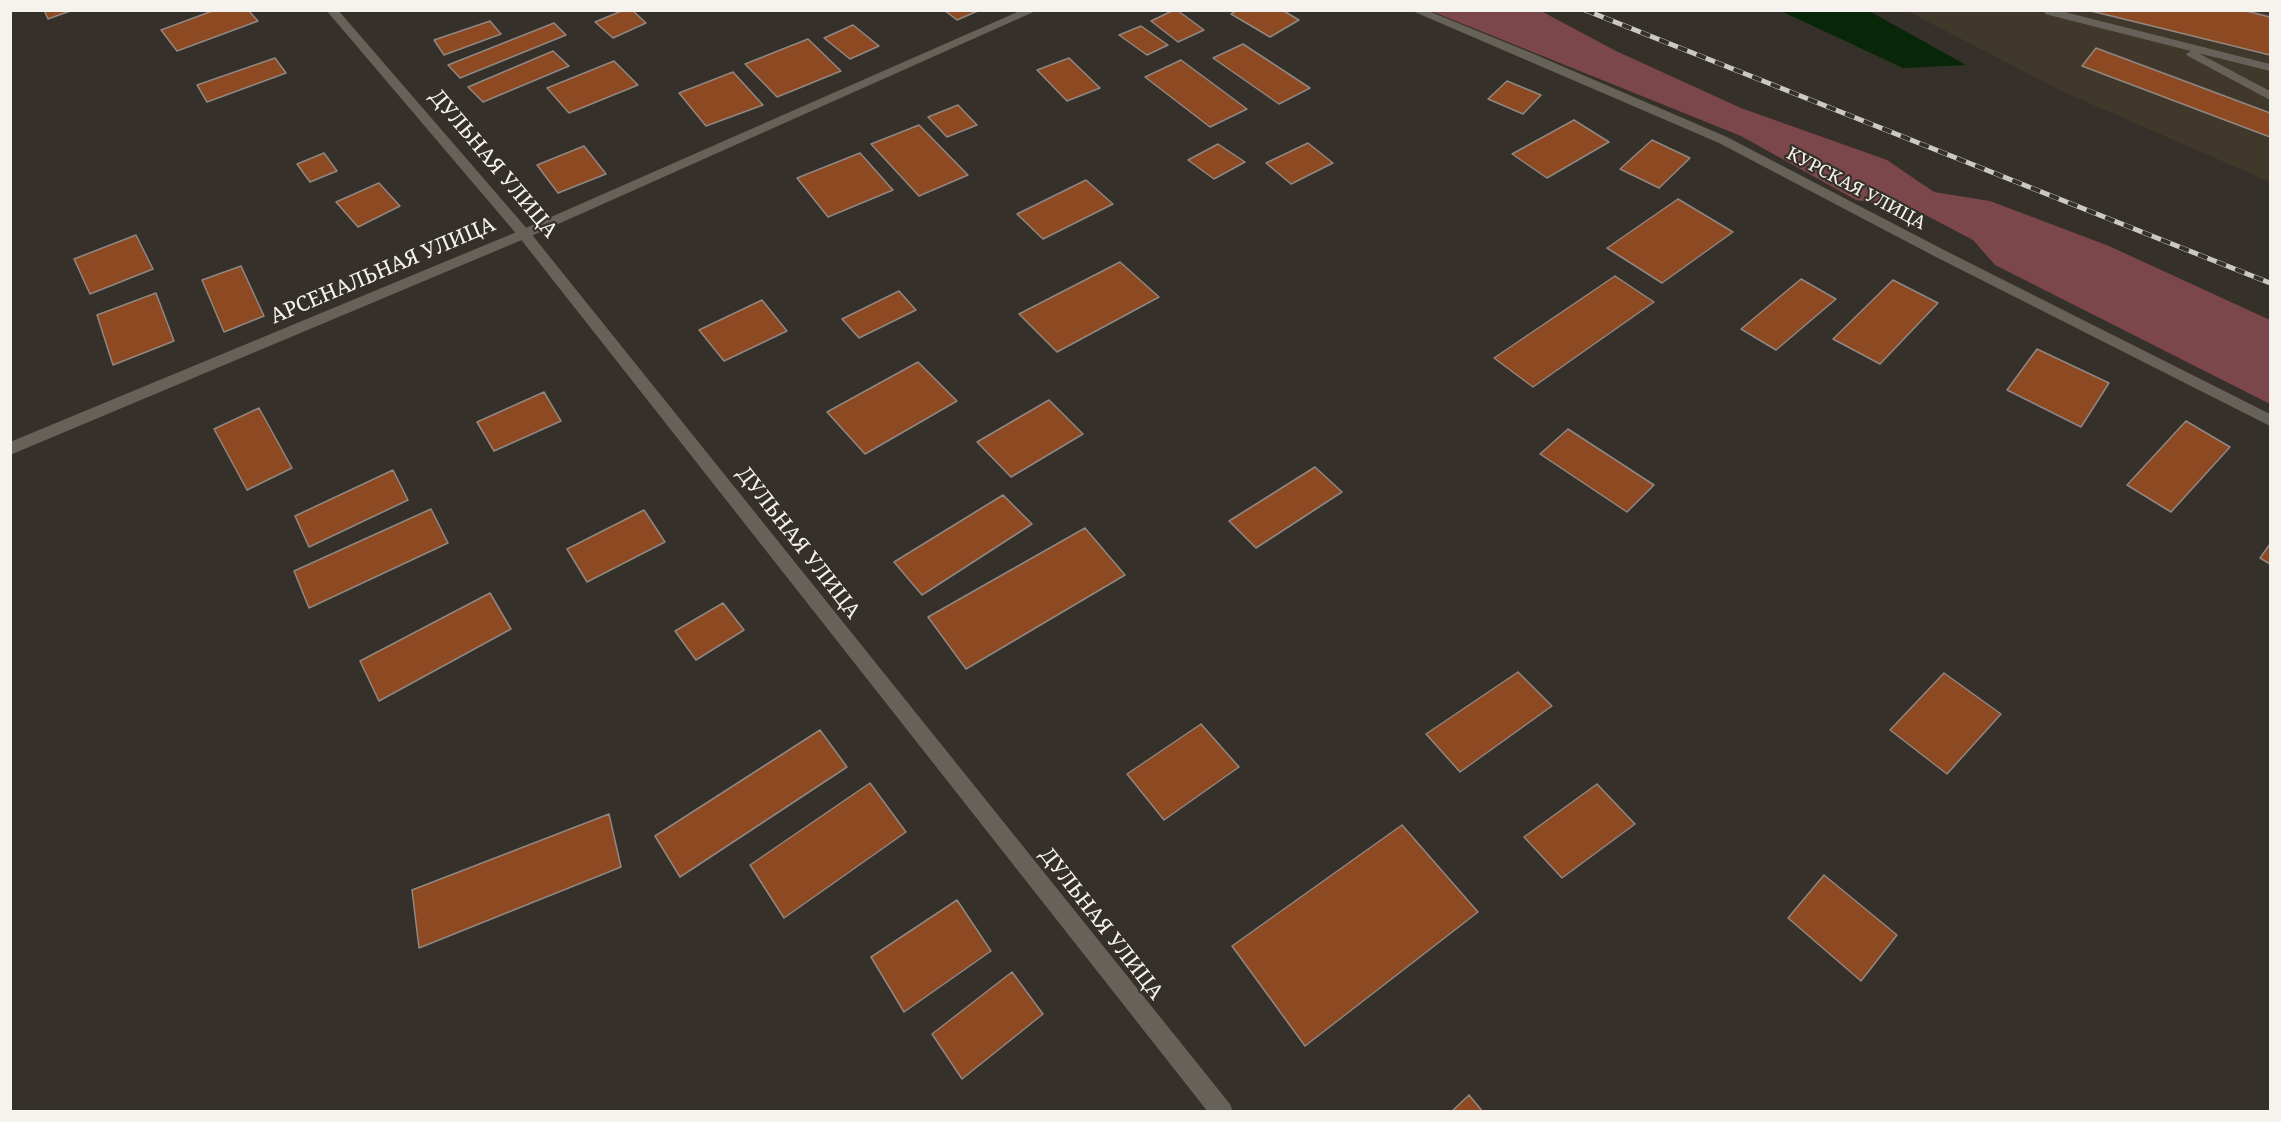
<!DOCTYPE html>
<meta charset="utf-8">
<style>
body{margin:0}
#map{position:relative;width:2281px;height:1122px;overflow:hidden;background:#353029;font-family:"Noto Serif",serif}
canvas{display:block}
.frame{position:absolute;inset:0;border:12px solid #f6f3ee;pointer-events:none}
</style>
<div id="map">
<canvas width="2281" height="1122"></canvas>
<div class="frame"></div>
</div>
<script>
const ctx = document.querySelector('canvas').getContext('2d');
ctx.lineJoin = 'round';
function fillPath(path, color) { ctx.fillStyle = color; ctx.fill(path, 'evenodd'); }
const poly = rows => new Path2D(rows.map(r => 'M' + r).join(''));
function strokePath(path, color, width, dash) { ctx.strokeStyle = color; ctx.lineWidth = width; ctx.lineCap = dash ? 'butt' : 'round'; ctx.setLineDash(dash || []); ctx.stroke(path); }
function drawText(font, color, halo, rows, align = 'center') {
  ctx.font = font + ' "Noto Serif",serif'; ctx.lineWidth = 4.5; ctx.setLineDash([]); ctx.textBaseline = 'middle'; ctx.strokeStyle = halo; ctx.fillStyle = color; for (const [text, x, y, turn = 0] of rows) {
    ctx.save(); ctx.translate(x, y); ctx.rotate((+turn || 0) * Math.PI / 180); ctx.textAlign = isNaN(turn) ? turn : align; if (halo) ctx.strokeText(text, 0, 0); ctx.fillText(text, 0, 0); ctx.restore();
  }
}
fillPath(poly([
 [1907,11,2270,11,2270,182,2066,93]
]), '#40382b');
fillPath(poly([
 [1431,11,1541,11,1616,51,1741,108,1887,160,1934,192,1990,201,2109,246,2270,320,2270,404,1995,265,1973,240,1914,209,1856,200,1741,136]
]), '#7b474b');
fillPath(poly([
 [1781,11,1869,11,1966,65,1903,68]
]), '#082608');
const building = poly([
 [44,10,73,10,48,19,44,10],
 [215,10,248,10,258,21,177,51,161,30,215,10],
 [624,10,632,10,646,23,613,38,595,22,624,10],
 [944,10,980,10,957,20,944,10],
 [1174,10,1177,10,1204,30,1178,42,1151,21,1174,10],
 [1238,10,1282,10,1299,20,1270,37,1231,14,1238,10],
 [2087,10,2242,10,2270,17,2270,55,2087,10],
 [490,21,501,34,444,55,434,40,490,21],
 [554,23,566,35,460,78,448,65,554,23],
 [853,25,879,46,850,59,824,38,853,25],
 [1141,26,1168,45,1147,55,1119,35,1141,26],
 [808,39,841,71,777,97,745,64,808,39],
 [1243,44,1310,88,1279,104,1213,58,1243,44],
 [2096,48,2270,113,2270,137,2082,66,2096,48],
 [553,51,569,66,483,102,468,87,553,51],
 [275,58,286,73,207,102,197,85,275,58],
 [1069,58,1100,88,1067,101,1037,70,1069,58],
 [1181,60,1247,109,1210,127,1145,77,1181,60],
 [614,61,638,85,569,113,547,88,614,61],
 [733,72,763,105,706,126,679,93,733,72],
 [1507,81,1541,95,1523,114,1488,99,1507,81],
 [958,105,977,125,947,137,928,117,958,105],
 [1574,120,1609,142,1547,178,1512,154,1574,120],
 [919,125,968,175,919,196,871,144,919,125],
 [1652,140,1690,158,1659,188,1620,169,1652,140],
 [1308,143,1333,163,1291,184,1266,163,1308,143],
 [1218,144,1245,162,1214,179,1188,160,1218,144],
 [584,146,606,174,558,193,537,165,584,146],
 [324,153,337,171,310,182,297,164,324,153],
 [860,153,893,190,828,217,797,178,860,153],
 [1086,180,1113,204,1043,239,1017,214,1086,180],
 [379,183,400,206,358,227,336,202,379,183],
 [1678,199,1733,232,1662,283,1607,248,1678,199],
 [136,235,153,269,90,294,74,259,136,235],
 [1120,262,1159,297,1057,352,1019,314,1120,262],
 [241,266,264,316,224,332,202,280,241,266],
 [1615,276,1654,302,1533,387,1494,358,1615,276],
 [1801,279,1836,299,1776,350,1741,329,1801,279],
 [1893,280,1938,303,1880,364,1833,339,1893,280],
 [899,291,916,310,859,338,842,319,899,291],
 [156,293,174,341,113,365,97,315,156,293],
 [762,300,787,331,724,361,699,330,762,300],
 [2037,349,2109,383,2081,427,2007,390,2037,349],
 [918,362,957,401,865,454,827,412,918,362],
 [544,392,561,421,494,451,477,422,544,392],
 [1049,400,1083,434,1011,477,977,442,1049,400],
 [259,408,292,468,247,490,214,429,259,408],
 [2186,421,2230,447,2171,512,2127,485,2186,421],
 [1568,429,1654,485,1627,512,1540,454,1568,429],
 [1315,467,1342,492,1256,548,1229,521,1315,467],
 [393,470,408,500,309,547,295,516,393,470],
 [1003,495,1032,524,922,595,894,562,1003,495],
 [431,509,448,543,309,608,294,571,431,509],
 [644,510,665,542,587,582,567,549,644,510],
 [1085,528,1125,575,966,669,928,617,1085,528],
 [2270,544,2270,564,2260,558,2270,544],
 [490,593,511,629,379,701,360,661,490,593],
 [723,603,744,630,696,660,675,631,723,603],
 [1518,672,1552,706,1460,772,1426,734,1518,672],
 [1944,673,2001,714,1947,774,1890,730,1944,673],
 [1201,724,1239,767,1164,820,1127,774,1201,724],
 [820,730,847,767,680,877,655,836,820,730],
 [870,783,906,832,784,918,750,865,870,783],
 [1597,784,1635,824,1562,878,1524,837,1597,784],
 [609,814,621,867,419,948,412,890,609,814],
 [1402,825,1478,912,1305,1046,1232,946,1402,825],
 [1824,875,1897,935,1861,981,1788,918,1824,875],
 [957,900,991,951,904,1012,871,957,957,900],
 [1012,972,1043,1014,962,1079,932,1034,1012,972],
 [1469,1095,1483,1112,1451,1112,1469,1095]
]);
fillPath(building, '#8d4922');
strokePath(building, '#918782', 1.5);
fillPath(poly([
 [2044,10,2057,10,2270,64,2270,71,2198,53,2270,91,2270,100,2188,56,2186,54,2191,51,2045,14,2044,10]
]), '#666159');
fillPath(poly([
 [1022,10,1038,10,529,237,10,455,10,442,519,231,1022,10],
 [1410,10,1426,10,1534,54,1727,137,1944,250,2270,414,2270,426,1934,256,1719,143,1410,10]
]), '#666159');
fillPath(poly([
 [326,10,338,10,529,231,1230,1104,1233,1112,1208,1112,519,237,326,10]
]), '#666159');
const rail = poly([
 [1585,10,2270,283]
]);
strokePath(rail, '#ccc9c4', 5);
strokePath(rail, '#353029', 4, [10]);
drawText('18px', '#f6f3ee', '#353029', [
 ["КУРСКАЯ УЛИЦА",1856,189,28]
]);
drawText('21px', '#f6f3ee', '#353029', [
 ["ДУЛЬНАЯ УЛИЦА",493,164,50],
 ["АРСЕНАЛЬНАЯ УЛИЦА",383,271,-23],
 ["ДУЛЬНАЯ УЛИЦА",798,543,52],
 ["ДУЛЬНАЯ УЛИЦА",1101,924,52]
]);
</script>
